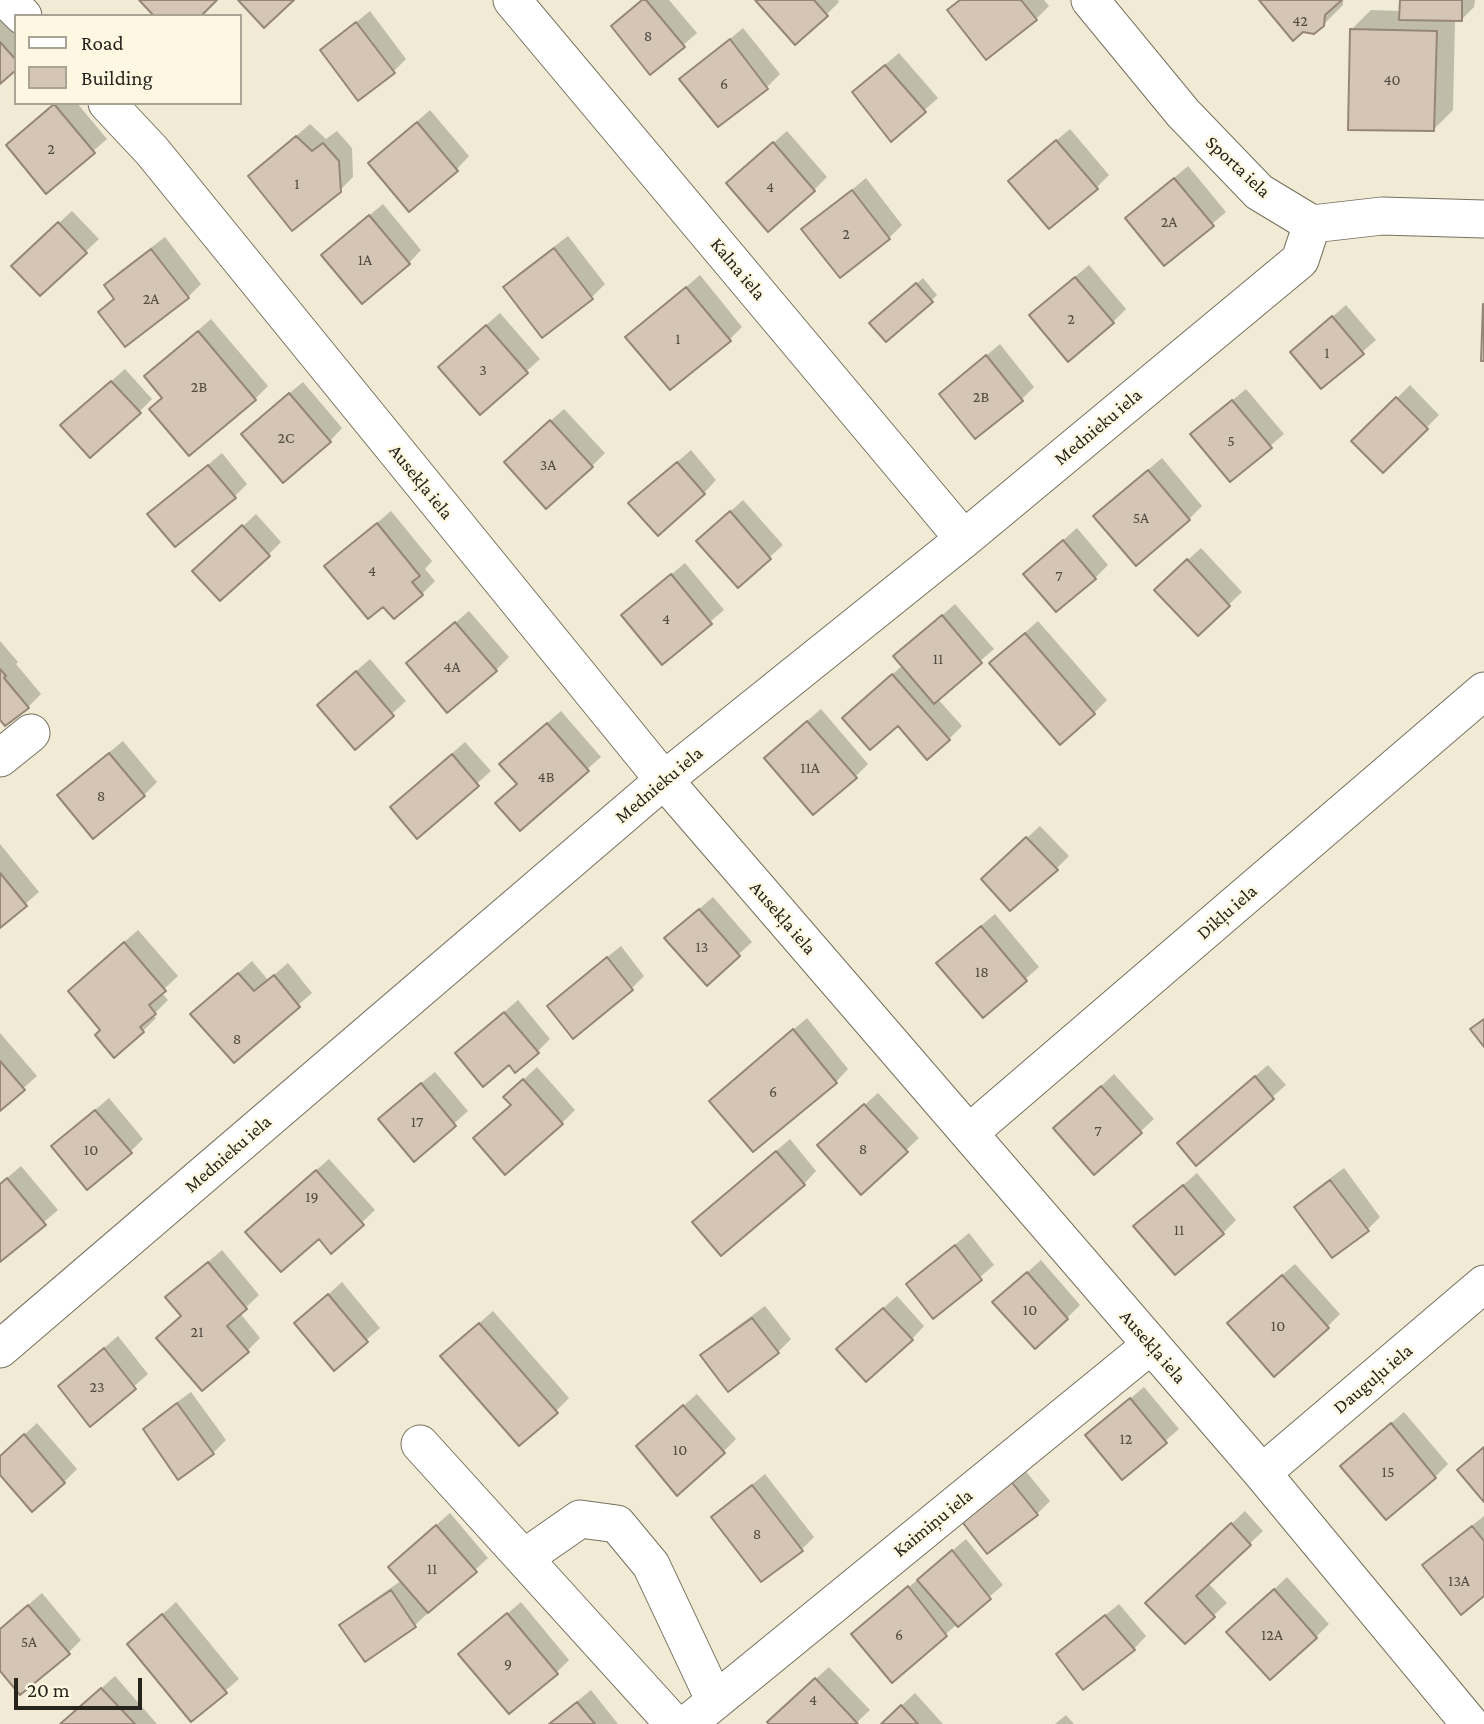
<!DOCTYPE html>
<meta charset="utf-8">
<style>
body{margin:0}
#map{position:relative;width:1484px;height:1724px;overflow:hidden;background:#f1ebd5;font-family:"Crimson Pro",serif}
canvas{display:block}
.legend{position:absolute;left:14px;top:14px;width:228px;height:91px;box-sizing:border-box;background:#fef8e3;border:2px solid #a8a393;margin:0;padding:9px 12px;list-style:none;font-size:21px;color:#26241c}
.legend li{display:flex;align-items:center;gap:14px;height:35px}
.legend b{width:35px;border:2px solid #a8a393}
.scale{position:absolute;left:14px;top:1678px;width:128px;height:32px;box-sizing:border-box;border:4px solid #26241c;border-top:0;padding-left:9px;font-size:21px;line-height:24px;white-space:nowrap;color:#26241c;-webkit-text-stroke:5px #fef8e3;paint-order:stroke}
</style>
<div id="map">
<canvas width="1484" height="1724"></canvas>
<ul class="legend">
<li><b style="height:9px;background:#fff"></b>Road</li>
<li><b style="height:19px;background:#d4c5b4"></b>Building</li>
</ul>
<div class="scale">20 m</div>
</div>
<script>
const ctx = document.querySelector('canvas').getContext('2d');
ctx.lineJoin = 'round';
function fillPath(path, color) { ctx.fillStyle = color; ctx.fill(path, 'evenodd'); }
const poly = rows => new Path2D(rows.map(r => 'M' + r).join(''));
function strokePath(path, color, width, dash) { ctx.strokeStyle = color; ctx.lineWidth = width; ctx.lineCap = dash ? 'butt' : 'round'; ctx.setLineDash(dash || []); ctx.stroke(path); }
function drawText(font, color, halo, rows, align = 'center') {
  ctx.font = font + ' "Crimson Pro",serif'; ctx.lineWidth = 5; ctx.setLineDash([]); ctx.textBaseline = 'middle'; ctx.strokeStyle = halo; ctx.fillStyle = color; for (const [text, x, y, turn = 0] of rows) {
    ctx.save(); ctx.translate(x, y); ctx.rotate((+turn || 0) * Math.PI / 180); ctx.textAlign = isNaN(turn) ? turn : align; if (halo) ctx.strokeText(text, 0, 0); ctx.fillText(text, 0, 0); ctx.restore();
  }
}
fillPath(poly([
 [642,0,669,0,697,33,651,73,614,26],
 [757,0,838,0,839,2,826,15],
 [960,0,1044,0,1049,6,1036,19,950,10],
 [1262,0,1343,0,1343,5,1323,25],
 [1402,0,1475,0,1474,7,1461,20,1455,20,1453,110,1434,129,1352,29,1371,10,1401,11],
 [370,11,406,59,393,72,322,50],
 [0,15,16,33,16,68,0,82],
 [743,28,780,74,767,87,718,125,682,79],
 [899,53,938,98,892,139,868,79],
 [55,103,77,103,107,139,47,191,21,132],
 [430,110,469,156,457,169,370,163],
 [310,124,326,139,337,131,352,148,353,177,340,190,250,176],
 [1070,129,1109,175,1096,188,1023,168],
 [787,131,827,177,814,190,741,171],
 [1188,166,1226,212,1165,264,1127,218],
 [866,178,902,225,889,238,840,276,804,229],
 [383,204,421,250,409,263,336,243],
 [72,211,99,239,40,294,26,253],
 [568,236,605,284,592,297,542,336,505,287,518,274],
 [165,237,201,284,188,297,125,345,100,312,115,297,106,285,119,272],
 [1089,265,1126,309,1113,322,1044,303],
 [700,275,742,327,729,340,628,337],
 [923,278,937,295,931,301,878,317],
 [1346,305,1376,340,1322,387,1292,352],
 [500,313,540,359,480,413,453,354],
 [211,319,268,386,255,399,164,397,146,376],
 [1000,344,1034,387,1021,400,941,394],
 [125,369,152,399,139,412,76,412],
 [303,382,342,428,330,441,256,421],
 [1410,385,1439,415,1383,471,1354,441],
 [1246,389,1284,434,1230,480,1206,422],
 [564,409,605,453,592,466,519,449],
 [691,450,716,480,704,493,630,503],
 [222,453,247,484,234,497,150,514],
 [1162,458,1202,506,1189,519,1108,503],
 [743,500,783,545,738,586,712,528],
 [391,511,432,561,425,569,435,581,422,594,383,604,326,566],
 [256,514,281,542,268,555,208,559],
 [1077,528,1108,565,1095,578,1025,574],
 [1201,548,1242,592,1198,634,1169,577],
 [685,563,724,610,662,662,623,615],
 [955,604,994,649,937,698,962,726,949,739,898,724,857,705,903,665,896,656],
 [469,611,509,657,496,670,422,651],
 [1038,621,1107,700,1094,713,1004,651],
 [0,641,18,662,16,664,41,694,28,707,0,717],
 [370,659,406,701,355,747,332,692],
 [821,709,868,764,855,777,779,745],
 [561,711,601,757,520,828,514,752],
 [123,741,157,782,144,795,72,783],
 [465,742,491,771,418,836,405,794],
 [1040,826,1069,856,1056,869,996,866],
 [0,844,39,892,0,926],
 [713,897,752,942,707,983,666,938],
 [995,914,1039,967,983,1016,952,950],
 [138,930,178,976,161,992,168,1000,153,1015,156,1018,143,1031,102,1030,83,978],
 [621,946,644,976,631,989,563,993],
 [252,961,268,980,288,963,312,993,234,1061,206,1001],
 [518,1000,550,1039,537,1052,509,1062,471,1041],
 [807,1018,848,1069,836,1082,725,1088],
 [0,1033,37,1076,0,1109],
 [1268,1065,1286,1085,1197,1163,1192,1130],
 [537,1067,575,1110,562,1123,512,1104,519,1084],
 [435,1072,468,1111,414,1159,393,1106],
 [1114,1074,1154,1119,1095,1173,1066,1119],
 [878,1093,919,1138,861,1192,833,1133],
 [109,1098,143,1139,130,1152,53,1146],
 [790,1139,816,1171,804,1184,707,1210],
 [329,1159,375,1210,332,1251,319,1236,260,1220],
 [21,1166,58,1210,0,1260,0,1184],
 [1344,1168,1380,1217,1367,1230,1296,1207,1309,1194],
 [1197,1173,1236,1220,1223,1233,1136,1226],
 [969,1233,994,1265,934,1317,908,1284],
 [222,1250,259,1295,240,1313,260,1338,247,1351,182,1316,181,1285],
 [1041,1260,1080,1305,1067,1318,994,1302],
 [1295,1264,1340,1314,1327,1327,1242,1310],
 [342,1282,380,1328,334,1368,296,1323],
 [897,1296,924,1326,912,1339,851,1336],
 [765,1306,791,1339,778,1352,703,1355,715,1343],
 [493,1311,569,1398,556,1411,442,1356],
 [118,1336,148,1374,91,1424,60,1386],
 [1144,1387,1179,1429,1122,1478,1087,1435],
 [191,1392,226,1440,213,1453,178,1477,145,1429,158,1416],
 [697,1394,736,1439,723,1452,651,1434],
 [1404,1412,1448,1464,1435,1477,1342,1466],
 [37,1423,77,1469,64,1482,0,1472,0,1457],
 [1024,1469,1050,1501,1037,1514,987,1551,962,1519],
 [765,1474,814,1537,801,1550,713,1517],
 [1245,1511,1263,1531,1208,1583,1227,1603,1185,1642,1160,1591],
 [450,1513,488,1558,415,1625,365,1660,342,1626,355,1613,402,1580,403,1554],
 [1484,1516,1484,1594,1425,1565,1437,1553],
 [966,1539,1003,1585,892,1680,853,1634],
 [1287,1577,1329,1624,1316,1637,1242,1620],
 [42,1593,81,1640,68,1653,0,1669,0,1629],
 [176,1602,239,1679,191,1720,129,1644],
 [521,1602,569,1660,556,1673,460,1654],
 [1119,1604,1146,1636,1134,1649,1058,1654],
 [829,1667,870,1710,855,1724,771,1724,782,1709],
 [115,1676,157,1724,62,1724,67,1719],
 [591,1690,618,1724,549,1724],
 [915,1693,943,1724,883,1724,883,1723],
 [1066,1715,1074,1724,1055,1724]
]), '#0003');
const building = poly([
 [139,0,217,0,201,16,154,16,139,0],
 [238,0,294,0,264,28,238,0],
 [642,0,646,0,685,47,650,75,611,26,642,0],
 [755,0,814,0,828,16,795,45,755,0],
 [960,0,1021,0,1037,20,986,60,947,10,960,0],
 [1259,0,1342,0,1325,15,1324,26,1314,34,1303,32,1293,41,1259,0],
 [1400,0,1462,0,1462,21,1399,20,1400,0],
 [356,22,395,73,358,101,320,50,356,22],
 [1350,29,1437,31,1434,131,1348,130,1350,29],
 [730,39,768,89,718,127,679,79,730,39],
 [0,42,16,60,16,70,0,84,0,42],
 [885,65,926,112,891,142,852,92,885,65],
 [54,104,95,153,46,194,6,145,54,104],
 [417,122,458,171,409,212,368,163,417,122],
 [296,136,312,151,323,143,339,161,341,192,292,231,248,176,296,136],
 [1056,140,1098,189,1049,229,1008,181,1056,140],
 [773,142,815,191,768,232,726,183,773,142],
 [1174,178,1214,226,1164,266,1125,218,1174,178],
 [852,190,890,239,840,278,801,229,852,190],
 [369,215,410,264,362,304,321,255,369,215],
 [58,222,87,253,40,296,11,266,58,222],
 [554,248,593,299,542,338,503,287,554,248],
 [151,249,189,298,125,347,98,312,114,299,104,285,151,249],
 [1075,277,1114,323,1068,362,1029,315,1075,277],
 [916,283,933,302,886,342,869,323,916,283],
 [686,287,731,341,670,390,625,337,686,287],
 [1483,304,1484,304,1484,361,1481,361,1483,304],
 [1332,316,1364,354,1321,389,1290,352,1332,316],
 [486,325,528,373,480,415,438,367,486,325],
 [198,331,256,400,189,456,149,409,162,398,144,376,198,331],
 [986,355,1023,401,975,439,939,394,986,355],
 [111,381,141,413,90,458,60,425,111,381],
 [289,393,331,442,283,483,241,434,289,393],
 [1396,397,1428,429,1383,473,1351,441,1396,397],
 [1232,400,1272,448,1230,482,1190,434,1232,400],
 [550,420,593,467,546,509,504,462,550,420],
 [677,462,705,494,658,536,628,503,677,462],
 [208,465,236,498,175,547,147,514,208,465],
 [1148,470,1190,520,1136,566,1093,516,1148,470],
 [730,511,771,559,738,588,696,541,730,511],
 [377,523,420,576,412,582,423,595,394,619,383,607,368,619,324,566,377,523],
 [242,525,270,556,220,601,192,571,242,525],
 [1063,540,1096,579,1056,612,1023,574,1063,540],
 [1187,559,1230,606,1198,636,1154,590,1187,559],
 [671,574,712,624,662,665,621,615,671,574],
 [942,615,982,663,934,704,893,656,942,615],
 [455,622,497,671,447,713,406,663,455,622],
 [1025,633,1095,714,1060,745,989,663,1025,633],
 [0,669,6,676,4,678,29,708,5,726,0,720,0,669],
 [356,671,394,716,355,750,317,705,356,671],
 [892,674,950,740,927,760,898,726,870,750,842,718,892,674],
 [807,721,857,778,813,815,764,758,807,721],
 [547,723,589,771,520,831,495,803,517,784,499,764,547,723],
 [109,753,145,796,93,839,57,795,109,753],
 [452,754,479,786,417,839,390,807,452,754],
 [1026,837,1058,870,1010,911,981,879,1026,837],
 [0,873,27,906,0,928,0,873],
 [699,909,740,956,707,986,664,938,699,909],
 [981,926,1027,981,983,1018,936,963,981,926],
 [124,942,166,991,149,1005,156,1014,140,1027,144,1032,114,1058,95,1035,100,1030,68,991,124,942],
 [607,957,633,990,573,1039,547,1006,607,957],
 [238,973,254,991,274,975,300,1007,234,1063,190,1014,238,973],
 [504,1012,539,1053,515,1073,509,1065,483,1087,455,1053,504,1012],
 [1484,1019,1484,1047,1470,1029,1484,1019],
 [793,1029,837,1083,753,1152,709,1101,793,1029],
 [0,1061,25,1090,0,1111,0,1061],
 [1255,1076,1274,1099,1196,1166,1177,1143,1255,1076],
 [523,1079,563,1124,505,1175,473,1138,511,1105,503,1097,523,1079],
 [421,1083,456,1126,414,1162,378,1119,421,1083],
 [1101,1086,1142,1133,1094,1175,1053,1128,1101,1086],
 [864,1104,908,1152,861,1195,817,1145,864,1104],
 [95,1110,132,1153,87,1190,51,1146,95,1110],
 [776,1151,805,1185,721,1256,692,1222,776,1151],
 [316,1170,364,1225,331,1254,319,1239,281,1272,245,1232,316,1170],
 [7,1178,46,1225,0,1262,0,1184,7,1178],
 [1330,1180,1369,1231,1332,1258,1294,1207,1330,1180],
 [1183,1185,1224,1234,1175,1275,1133,1226,1183,1185],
 [955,1245,982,1280,933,1319,906,1284,955,1245],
 [208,1262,247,1309,227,1326,249,1352,202,1391,156,1338,181,1316,165,1297,208,1262],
 [1027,1272,1068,1319,1035,1349,992,1302,1027,1272],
 [1282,1275,1329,1328,1274,1377,1227,1323,1282,1275],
 [328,1294,368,1342,334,1371,294,1323,328,1294],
 [883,1308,913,1340,866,1382,836,1349,883,1308],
 [752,1318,779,1353,728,1392,700,1355,752,1318],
 [479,1323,558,1413,519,1446,440,1356,479,1323],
 [104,1348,136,1389,90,1427,58,1386,104,1348],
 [1130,1398,1167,1443,1122,1480,1085,1435,1130,1398],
 [177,1403,214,1454,178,1480,143,1429,177,1403],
 [683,1405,725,1453,677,1496,636,1446,683,1405],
 [1391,1423,1436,1478,1386,1520,1340,1466,1391,1423],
 [24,1434,65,1483,32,1512,0,1475,0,1456,24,1434],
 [1484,1447,1484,1502,1457,1470,1484,1447],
 [1010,1480,1038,1515,987,1554,960,1519,1010,1480],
 [752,1485,803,1551,761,1582,711,1517,752,1485],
 [1231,1523,1251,1545,1196,1596,1215,1617,1185,1644,1145,1603,1231,1523],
 [436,1525,477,1572,428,1613,388,1567,436,1525],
 [1472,1526,1484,1541,1484,1596,1461,1615,1422,1565,1472,1526],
 [952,1550,991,1599,958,1627,917,1580,952,1550],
 [908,1586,947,1636,892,1683,851,1634,908,1586],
 [1274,1589,1317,1638,1270,1680,1226,1632,1274,1589],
 [391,1590,416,1627,365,1662,339,1625,391,1590],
 [28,1605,70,1654,20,1695,0,1671,0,1629,28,1605],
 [507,1613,558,1674,509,1714,458,1654,507,1613],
 [162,1614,227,1693,191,1722,127,1644,162,1614],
 [1105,1615,1135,1650,1083,1690,1056,1654,1105,1615],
 [815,1678,858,1724,769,1724,767,1722,815,1678],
 [101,1688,135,1724,60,1724,101,1688],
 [577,1702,595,1724,549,1724,577,1702],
 [901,1705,918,1724,881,1724,901,1705]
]);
fillPath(building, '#d4c5b4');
strokePath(building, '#958677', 2);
const street = poly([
 [7,0,23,16],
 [512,0,964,539],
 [1090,0,1183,113,1259,192,1312,224,1382,216,1484,219],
 [107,103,152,151,664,780,1262,1473,1470,1724],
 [0,758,31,733],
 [969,1133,1484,691],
 [0,1349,664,780,964,539,1300,260,1312,224],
 [420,1444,674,1724],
 [1262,1473,1484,1284],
 [524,1558,580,1519,617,1524,651,1565,715,1701],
 [687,1724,1151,1345]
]);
strokePath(street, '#76705e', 39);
strokePath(street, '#fff', 37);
drawText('16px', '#524c42', null, [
 ["42",1300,21],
 ["8",648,36],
 ["40",1392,80],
 ["6",724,84],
 ["2",51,149],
 ["1",297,184],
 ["4",770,187],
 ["2A",1169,222],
 ["2",846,234],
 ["1A",365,260],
 ["2A",151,299],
 ["2",1071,319],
 ["1",678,339],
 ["1",1327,353],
 ["3",483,370],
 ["2B",199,387],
 ["2B",981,397],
 ["2C",286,438],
 ["5",1231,441],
 ["3A",548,465],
 ["5A",1141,518],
 ["4",372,571],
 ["7",1059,576],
 ["4",666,619],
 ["11",938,659],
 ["4A",452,667],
 ["11A",810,768],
 ["4B",546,777],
 ["8",101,796],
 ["13",702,947],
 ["18",982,972],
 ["8",237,1039],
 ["6",773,1092],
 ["17",417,1122],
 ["7",1098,1131],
 ["8",863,1149],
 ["10",91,1150],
 ["19",312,1197],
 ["11",1179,1230],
 ["10",1030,1310],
 ["10",1278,1326],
 ["21",197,1332],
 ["23",97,1387],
 ["12",1126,1439],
 ["10",680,1450],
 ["15",1388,1472],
 ["8",757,1534],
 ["11",432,1569],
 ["13A",1459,1581],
 ["6",899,1635],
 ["12A",1272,1635],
 ["5A",29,1642],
 ["9",508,1664],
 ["4",813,1700]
]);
drawText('19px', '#26241c', '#fef8e3', [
 ["Sporta iela",1238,167,43],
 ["Kalna iela",738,269,50],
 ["Mednieku iela",1098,427,-40],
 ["Ausekļa iela",421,482,51],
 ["Mednieku iela",659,785,-40],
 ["Dikļu iela",1227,912,-41],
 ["Ausekļa iela",783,918,49],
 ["Mednieku iela",228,1154,-41],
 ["Ausekļa iela",1153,1347,49],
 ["Dauguļu iela",1373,1379,-40],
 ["Kaimiņu iela",933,1523,-39]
]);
</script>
